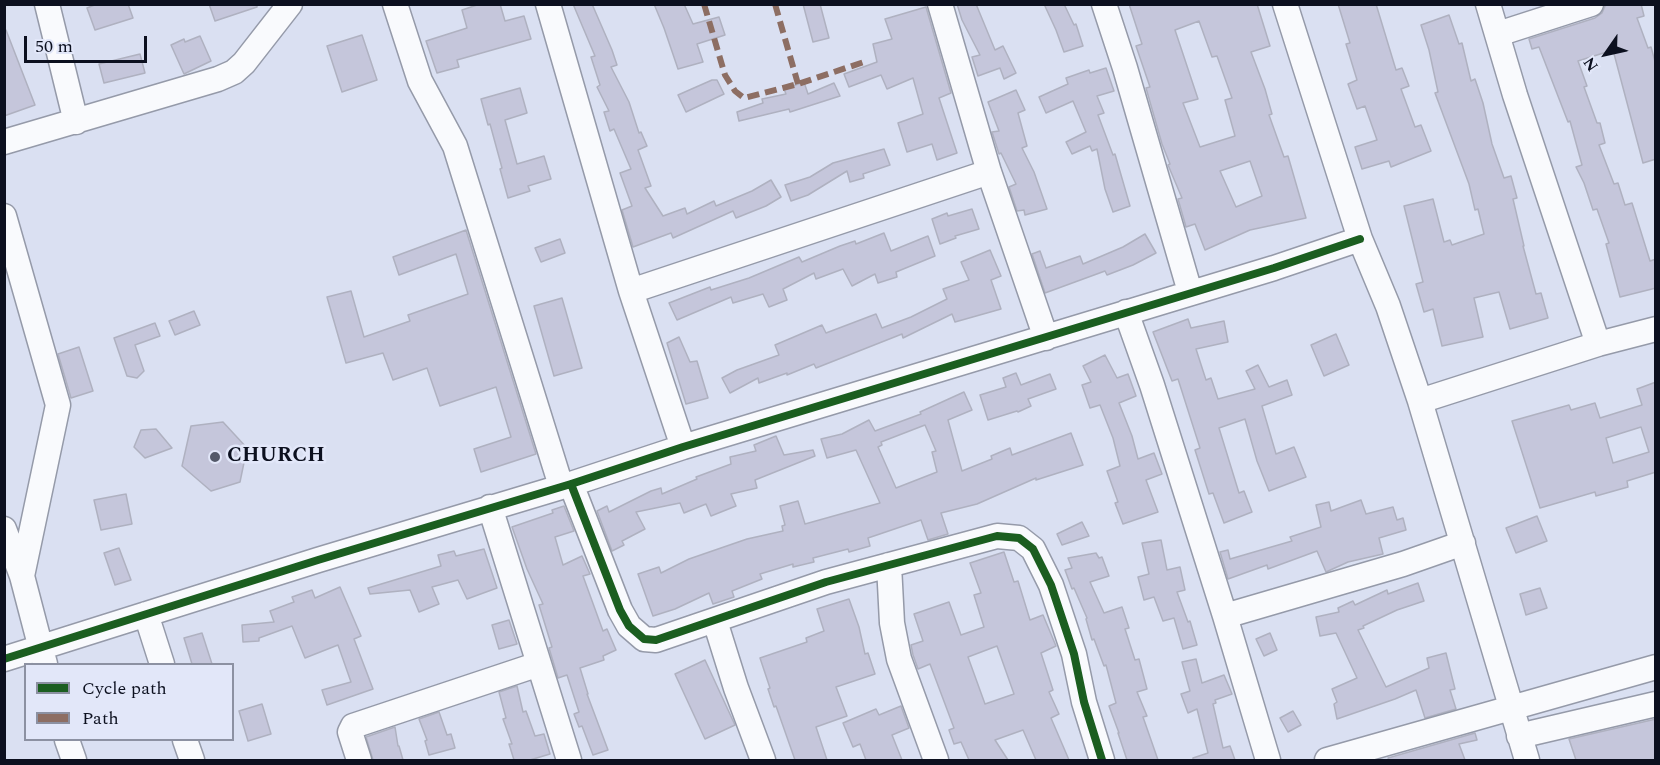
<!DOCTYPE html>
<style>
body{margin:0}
#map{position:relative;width:1660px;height:765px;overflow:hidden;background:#dae0f2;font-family:Spectral,serif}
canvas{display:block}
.frame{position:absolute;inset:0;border:6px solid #0c101f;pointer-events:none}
.legend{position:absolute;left:24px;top:663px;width:210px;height:78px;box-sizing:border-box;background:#e2e7f9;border:2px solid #8c91a2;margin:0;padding:8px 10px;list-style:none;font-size:18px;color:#0c101f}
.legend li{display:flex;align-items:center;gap:12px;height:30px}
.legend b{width:30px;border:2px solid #8c91a2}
.north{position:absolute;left:1576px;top:24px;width:60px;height:60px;-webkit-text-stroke:4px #e2e7f9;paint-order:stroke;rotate:236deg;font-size:16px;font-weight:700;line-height:24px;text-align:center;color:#0c101f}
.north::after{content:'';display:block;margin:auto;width:21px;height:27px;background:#0c101f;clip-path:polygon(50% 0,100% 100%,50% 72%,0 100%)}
.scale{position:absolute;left:24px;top:36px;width:123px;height:27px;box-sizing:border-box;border:3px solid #0c101f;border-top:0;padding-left:8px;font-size:18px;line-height:21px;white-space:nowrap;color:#0c101f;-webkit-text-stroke:4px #e2e7f9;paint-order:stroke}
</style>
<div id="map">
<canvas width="1660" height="765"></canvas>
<div class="frame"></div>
<ul class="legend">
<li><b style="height:8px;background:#1b5e20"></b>Cycle path</li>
<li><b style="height:8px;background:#8d6e63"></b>Path</li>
</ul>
<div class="north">N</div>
<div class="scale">50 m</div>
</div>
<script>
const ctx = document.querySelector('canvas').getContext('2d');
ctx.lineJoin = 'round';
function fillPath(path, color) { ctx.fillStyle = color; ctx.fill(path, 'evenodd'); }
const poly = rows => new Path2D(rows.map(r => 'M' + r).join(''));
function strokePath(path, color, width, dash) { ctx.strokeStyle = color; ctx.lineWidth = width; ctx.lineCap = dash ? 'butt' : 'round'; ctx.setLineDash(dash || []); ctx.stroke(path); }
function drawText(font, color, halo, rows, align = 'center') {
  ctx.font = font + ' Spectral,serif'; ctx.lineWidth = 5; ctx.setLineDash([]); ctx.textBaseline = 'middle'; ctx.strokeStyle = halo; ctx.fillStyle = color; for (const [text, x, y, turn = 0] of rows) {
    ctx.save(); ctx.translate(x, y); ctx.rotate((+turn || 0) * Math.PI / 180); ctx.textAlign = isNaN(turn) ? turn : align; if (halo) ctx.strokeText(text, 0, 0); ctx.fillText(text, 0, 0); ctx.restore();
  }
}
const building = poly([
 [97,4,128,4,133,18,95,30,87,8,97,4],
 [209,4,257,4,257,7,215,21,209,4],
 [480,4,500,4,505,21,524,16,531,39,457,60,459,67,437,73,426,41,467,28,462,10,480,4],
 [573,4,592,4,612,50,617,65,611,67,629,102,639,133,641,132,647,146,638,150,651,186,645,188,663,216,685,208,687,214,714,201,716,206,752,191,771,180,781,197,766,206,736,218,733,211,673,238,671,233,633,247,622,210,632,206,620,173,631,169,614,129,610,131,604,112,609,111,597,87,600,85,591,57,595,56,573,4],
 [654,4,684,4,693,24,719,17,725,35,697,44,703,62,678,69,664,28,654,4],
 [803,4,820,4,829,38,813,42,803,4],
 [957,4,976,4,995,50,1003,46,1016,73,1004,79,1000,68,978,76,972,57,980,55,962,20,957,4],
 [1044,4,1064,4,1074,25,1076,24,1083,46,1064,52,1056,30,1044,4],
 [1129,4,1257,4,1270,46,1251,52,1265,89,1272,114,1269,115,1284,157,1288,156,1306,218,1250,230,1205,250,1195,224,1186,227,1178,199,1182,198,1168,165,1170,164,1162,144,1146,88,1150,87,1136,46,1142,44,1129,4],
 [1199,21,1212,57,1217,56,1232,98,1225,100,1235,136,1200,147,1183,103,1198,99,1175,30,1199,21],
 [1250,161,1262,196,1236,207,1220,171,1250,161],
 [1338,4,1376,4,1396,70,1402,68,1409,86,1401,89,1415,127,1421,125,1431,151,1391,167,1389,161,1362,169,1355,147,1377,140,1365,106,1357,109,1348,84,1357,80,1346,44,1350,43,1338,4],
 [1608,4,1641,4,1644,16,1637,18,1648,48,1651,47,1656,65,1656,159,1643,163,1613,50,1578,61,1587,86,1584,87,1597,123,1600,123,1605,143,1599,145,1614,184,1618,183,1625,205,1632,203,1650,261,1656,259,1656,288,1620,297,1606,244,1609,243,1597,209,1593,210,1584,183,1576,167,1582,165,1570,121,1568,122,1539,47,1532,49,1529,39,1595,18,1602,13,1605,6,1608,4],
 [926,7,951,93,939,98,957,153,937,160,932,144,907,152,898,123,923,114,913,78,887,89,881,75,849,87,844,74,877,62,873,44,892,39,885,19,926,7],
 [1449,15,1459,44,1462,43,1471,81,1475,79,1483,103,1492,144,1504,178,1511,176,1517,198,1513,199,1524,246,1523,246,1536,294,1541,293,1548,318,1510,329,1499,292,1474,298,1483,337,1442,346,1433,309,1424,312,1416,284,1423,282,1404,206,1433,199,1444,242,1450,240,1452,245,1484,234,1478,209,1475,210,1469,184,1435,93,1438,92,1429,50,1421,25,1449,15],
 [4,30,6,30,35,105,4,116,4,30],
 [362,35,377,80,342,92,327,46,362,35],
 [200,36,211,61,184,74,171,45,184,39,185,42,200,36],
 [140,54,145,73,104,83,99,64,140,54],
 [1106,68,1114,91,1097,96,1104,113,1098,115,1113,155,1115,154,1130,206,1113,212,1105,189,1097,149,1092,151,1090,146,1072,154,1066,142,1086,132,1073,101,1046,113,1039,97,1068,84,1066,78,1089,70,1090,73,1106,68],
 [712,80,717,80,724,94,686,112,678,95,712,80],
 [804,82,808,94,834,83,840,96,790,112,789,109,739,121,737,112,763,103,762,99,786,94,784,89,804,82],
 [520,88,527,113,505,120,517,164,544,156,551,179,528,186,530,191,508,198,500,169,502,168,490,124,488,125,481,99,520,88],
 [1016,90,1025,110,1018,113,1027,146,1022,148,1034,172,1047,209,1025,215,1024,210,1017,211,1009,187,1016,184,1001,153,999,154,992,132,999,131,988,102,1016,90],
 [884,149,890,165,863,174,864,178,850,182,847,171,808,195,791,201,785,185,810,177,833,163,884,149],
 [972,209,979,229,955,236,956,238,940,244,932,219,947,213,948,216,972,209],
 [466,230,536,454,481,472,474,449,511,437,496,387,440,406,427,368,393,380,383,353,346,363,327,297,351,291,364,337,410,321,408,315,468,294,456,254,399,275,393,257,466,230],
 [884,233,891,251,928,236,935,256,896,272,897,277,878,283,875,274,852,286,843,269,816,279,814,273,783,289,787,300,769,307,763,294,733,303,731,297,677,320,669,303,710,287,711,290,749,278,799,257,802,262,840,246,855,241,856,244,884,233],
 [1145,234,1156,253,1133,265,1107,275,1105,271,1045,293,1032,254,1040,251,1046,268,1080,256,1083,264,1123,247,1145,234],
 [560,239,565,253,541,262,535,248,560,239],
 [990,250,1001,276,991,280,1001,309,955,322,952,314,903,338,902,334,816,368,814,364,787,375,787,373,759,383,758,378,730,393,722,378,737,370,779,355,775,345,822,325,826,333,876,314,882,328,911,317,947,299,943,289,969,280,961,262,990,250],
 [562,298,582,368,554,376,534,306,562,298],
 [194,311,200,325,175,335,169,321,194,311],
 [1188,319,1191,328,1224,321,1228,342,1196,349,1206,380,1211,378,1218,399,1255,389,1246,371,1258,365,1269,387,1287,380,1292,395,1262,406,1276,454,1294,447,1306,477,1269,491,1257,461,1245,419,1219,428,1239,493,1244,491,1252,512,1224,523,1213,493,1209,494,1195,450,1200,448,1178,379,1172,381,1153,332,1188,319],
 [155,323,160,336,135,345,144,371,137,378,127,376,114,338,155,323],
 [1336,334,1349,365,1324,376,1311,345,1336,334],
 [679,337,690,362,697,361,708,398,686,404,667,343,679,337],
 [79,347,93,391,71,398,58,354,79,347],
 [1105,355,1117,378,1128,374,1136,396,1119,403,1132,436,1138,459,1154,453,1162,474,1146,480,1158,512,1123,524,1115,503,1118,502,1107,471,1120,466,1113,438,1100,405,1090,408,1082,385,1091,382,1083,366,1105,355],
 [1016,373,1021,385,1050,374,1056,389,1028,399,1031,406,1018,412,1017,411,988,420,980,395,1006,387,1003,378,1016,373],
 [1656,382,1656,472,1627,481,1628,487,1596,496,1595,492,1540,508,1512,421,1569,405,1571,410,1595,403,1600,418,1642,405,1637,389,1656,382],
 [1641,427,1649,452,1613,463,1606,438,1641,427],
 [964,392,972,410,948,420,962,471,992,459,991,456,1010,448,1012,455,1071,433,1083,465,1036,480,1036,478,977,504,941,513,948,534,928,540,921,520,868,538,870,546,849,552,848,549,813,558,814,562,793,567,793,564,760,574,762,579,732,591,734,597,713,604,709,593,675,609,653,616,638,574,659,567,661,573,689,559,747,539,783,531,782,526,785,525,780,506,798,501,805,524,880,503,856,450,827,458,821,439,842,434,869,420,875,431,921,414,920,412,964,392],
 [925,425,936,451,932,452,937,472,896,488,878,447,882,445,881,442,925,425],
 [223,422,247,448,240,482,211,491,182,466,191,426,223,422],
 [156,429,172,448,145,458,134,447,141,430,156,429],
 [776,436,784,455,813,450,815,456,755,480,757,488,731,494,736,506,711,516,706,504,684,513,680,503,636,512,645,529,622,541,624,545,612,551,597,511,607,506,609,512,651,491,661,488,662,494,697,479,696,477,731,464,730,457,756,451,754,445,776,436],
 [126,494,132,524,101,530,94,500,126,494],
 [1361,500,1366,514,1393,507,1397,520,1403,518,1406,530,1379,538,1383,554,1348,562,1326,572,1317,551,1268,569,1267,565,1228,579,1220,552,1228,550,1230,559,1292,541,1290,537,1321,527,1316,505,1329,502,1331,511,1361,500],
 [564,506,574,531,555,537,563,565,582,556,590,574,583,576,603,631,607,629,616,650,603,656,604,660,580,668,588,694,587,694,608,750,593,755,582,726,579,727,574,714,579,712,567,675,558,678,549,648,552,647,539,605,543,604,527,569,512,527,553,513,552,510,564,506],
 [1537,516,1547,541,1516,553,1506,528,1537,516],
 [1082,522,1089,536,1062,545,1057,534,1082,522],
 [1161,540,1167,570,1180,567,1185,590,1177,592,1188,622,1190,621,1197,645,1183,649,1174,618,1163,621,1154,597,1144,600,1138,577,1149,574,1142,543,1161,540],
 [119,548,131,580,115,585,104,553,119,548],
 [484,549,497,588,467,599,458,580,432,587,439,604,419,612,410,590,370,594,368,588,441,566,438,555,454,551,456,556,484,549],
 [1004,552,1014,582,1018,581,1030,620,1043,615,1056,646,1041,653,1053,690,1049,692,1059,714,1051,718,1069,760,1036,760,1023,730,995,740,1008,760,969,760,961,742,954,744,949,730,954,728,930,664,918,669,913,655,911,645,923,641,914,614,949,602,961,635,984,627,974,595,981,593,970,563,1004,552],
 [997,646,1014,694,985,704,968,657,997,646],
 [1096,553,1099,558,1102,557,1109,576,1090,582,1104,613,1122,607,1129,628,1125,629,1135,660,1139,659,1147,689,1137,692,1147,716,1143,717,1158,760,1127,760,1118,733,1119,733,1109,706,1116,703,1106,665,1104,666,1094,639,1092,640,1086,619,1087,618,1074,588,1072,589,1065,570,1072,568,1068,558,1096,553],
 [1418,583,1424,601,1397,610,1363,626,1364,628,1358,630,1386,687,1429,668,1427,658,1446,653,1455,689,1450,690,1456,709,1425,718,1416,690,1395,699,1337,719,1334,704,1337,702,1332,689,1357,678,1336,633,1320,636,1316,617,1339,612,1338,608,1353,601,1355,605,1387,590,1388,594,1418,583],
 [340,587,361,636,354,639,373,689,327,705,322,690,351,682,338,645,305,658,292,626,259,638,259,641,243,642,242,625,274,622,270,611,294,602,292,597,312,590,315,598,340,587],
 [1540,588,1547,608,1526,615,1520,594,1540,588],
 [849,599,859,627,865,654,868,653,875,674,836,687,847,716,816,727,827,760,795,760,776,706,774,707,768,689,770,688,760,658,807,642,806,638,824,631,817,609,849,599],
 [509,620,517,644,499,649,492,625,509,620],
 [202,633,212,664,192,664,184,638,202,633],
 [1270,633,1277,650,1264,656,1256,639,1270,633],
 [1196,659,1202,683,1224,675,1232,694,1215,700,1216,703,1213,704,1223,748,1230,746,1235,760,1193,760,1193,758,1208,753,1197,709,1188,713,1181,694,1190,691,1182,662,1196,659],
 [705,660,735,725,705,739,675,674,705,660],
 [517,686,523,712,526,711,535,736,544,734,550,754,530,760,514,760,509,744,512,744,503,719,506,718,499,692,517,686],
 [262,704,271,734,248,741,239,711,262,704],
 [901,706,909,728,892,735,902,760,866,760,860,744,853,747,843,723,876,709,879,715,901,706],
 [1293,711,1301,725,1288,732,1280,718,1293,711],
 [439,712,447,735,451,734,455,748,429,755,425,741,427,740,419,719,439,712],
 [1656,719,1656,760,1576,760,1569,739,1656,719],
 [395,727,398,746,399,746,403,760,373,760,366,737,395,727],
 [1475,733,1477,740,1459,744,1465,760,1389,760,1388,758,1475,733]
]);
fillPath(building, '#c5c6db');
strokePath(building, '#afb1c0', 1.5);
const minor = poly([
 [47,4,76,122],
 [395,4,420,81,455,146,561,486],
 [548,4,631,291,683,447],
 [940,4,989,172,1046,338],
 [1104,4,1125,68,1190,292],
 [1285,4,1360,239,1388,306,1420,401,1527,760],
 [1488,4,1515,95,1598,344],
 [1498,34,1591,4],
 [4,142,218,79,234,72,244,63,290,4],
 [4,216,58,405,22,576],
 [631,291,989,172],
 [1126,312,1152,385,1225,616,1268,760],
 [1420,401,1598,344,1656,329],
 [571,484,620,610,629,626,644,639,656,640,826,582,997,536,1019,538,1033,549,1051,585,1074,654,1084,702,1102,760],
 [490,507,569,760],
 [4,529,22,576,45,664],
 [889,565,892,623,899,659,936,760],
 [146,614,162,664],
 [1225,616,1403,564,1463,543],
 [715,621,736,688,763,760],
 [4,659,318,560,571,484,683,447,1274,268,1360,239],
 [1519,736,1656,704],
 [67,740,74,760],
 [185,740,192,760],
 [359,760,350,732,353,726,539,664],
 [1327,760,1656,667]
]);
strokePath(minor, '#959aa9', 27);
strokePath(minor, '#f9fafd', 24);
strokePath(poly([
 [704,4,725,75,735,91,744,98,798,84,867,61],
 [775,4,798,84]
]), '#8d6e63', 6, [12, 6]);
strokePath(poly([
 [571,484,620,610,629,626,644,639,656,640,826,582,997,536,1019,538,1033,549,1051,585,1074,654,1084,702,1102,760],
 [4,659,318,560,571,484,683,447,1274,268,1360,239]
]), '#1b5e20', 8);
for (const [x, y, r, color] of [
 [215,457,6,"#545969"]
]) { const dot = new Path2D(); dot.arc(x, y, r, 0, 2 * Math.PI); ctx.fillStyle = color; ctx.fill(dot); strokePath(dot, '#e2e7f9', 2); }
drawText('bold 21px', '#0c101f', '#e2e7f9', [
 ["CHURCH",227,457]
], 'left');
</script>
